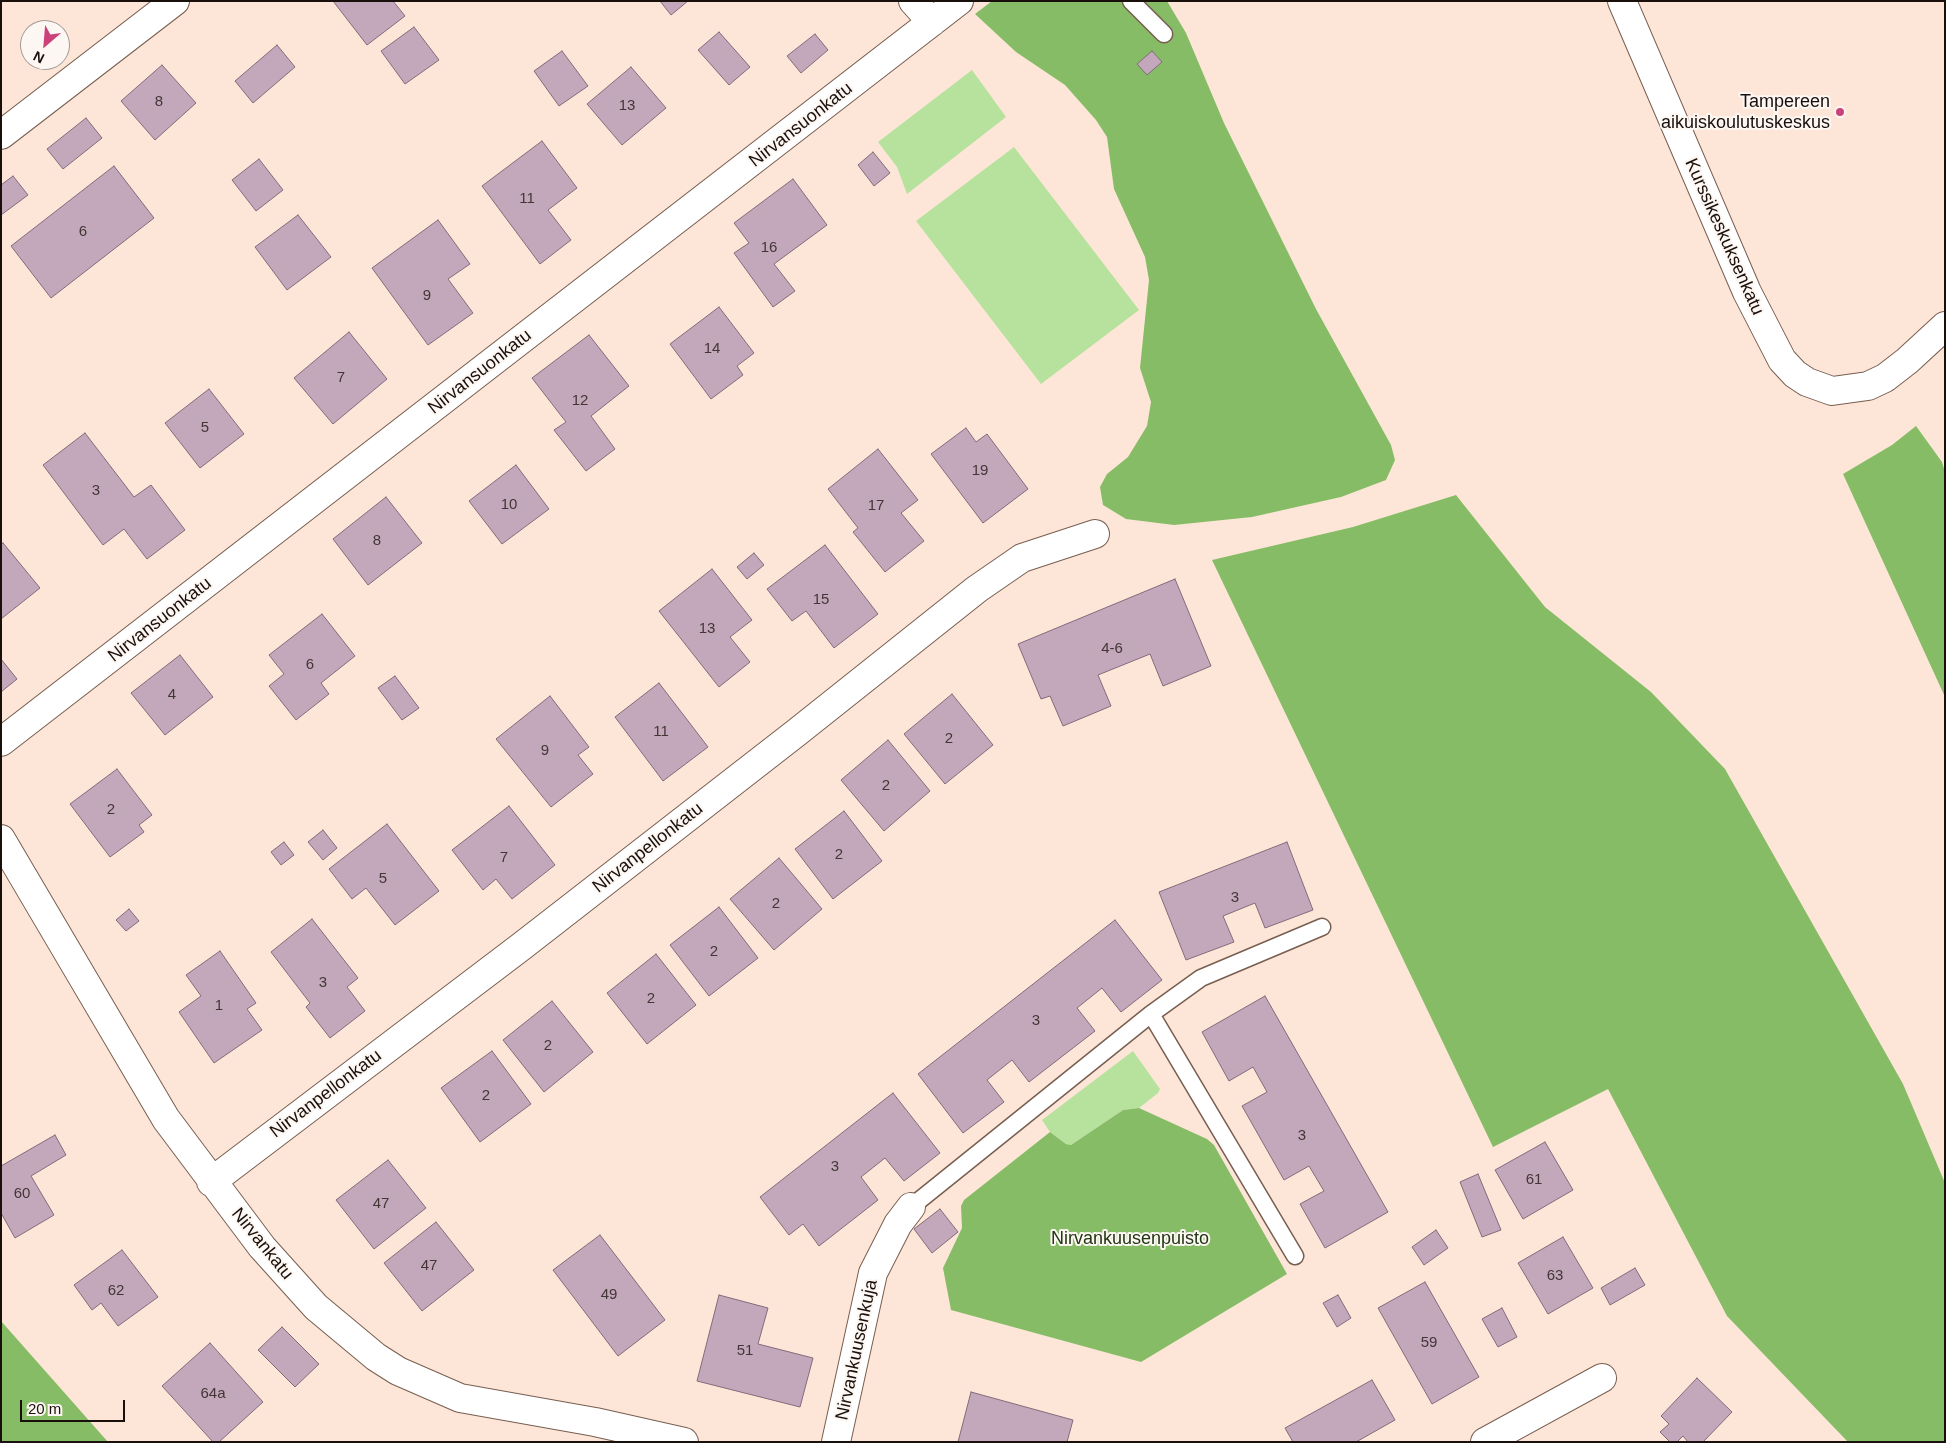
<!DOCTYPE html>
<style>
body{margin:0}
#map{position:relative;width:1946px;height:1443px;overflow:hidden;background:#fde6d8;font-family:Helvetica,sans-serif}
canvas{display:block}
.frame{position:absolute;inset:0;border:2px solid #1a100b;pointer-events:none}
.north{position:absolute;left:20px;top:20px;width:50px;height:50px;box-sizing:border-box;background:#fdf7f3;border:1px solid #a29b96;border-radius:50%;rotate:207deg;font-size:14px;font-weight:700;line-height:20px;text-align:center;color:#1a100b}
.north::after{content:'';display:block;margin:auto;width:18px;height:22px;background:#cb4179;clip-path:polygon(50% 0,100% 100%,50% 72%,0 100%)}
.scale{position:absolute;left:20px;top:1400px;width:105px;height:22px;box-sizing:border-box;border:2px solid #1a100b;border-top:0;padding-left:6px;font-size:15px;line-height:18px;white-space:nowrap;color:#1a100b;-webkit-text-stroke:4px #fdf7f3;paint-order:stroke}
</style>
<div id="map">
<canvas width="1946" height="1443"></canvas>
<div class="frame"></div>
<div class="north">N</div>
<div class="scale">20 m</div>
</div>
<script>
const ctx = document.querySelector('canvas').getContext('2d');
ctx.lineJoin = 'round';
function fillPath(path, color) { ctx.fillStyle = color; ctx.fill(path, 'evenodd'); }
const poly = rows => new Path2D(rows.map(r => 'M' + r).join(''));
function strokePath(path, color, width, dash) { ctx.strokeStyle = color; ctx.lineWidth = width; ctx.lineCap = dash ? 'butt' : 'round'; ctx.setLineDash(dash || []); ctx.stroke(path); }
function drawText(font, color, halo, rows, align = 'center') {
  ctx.font = font + ' Helvetica,sans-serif'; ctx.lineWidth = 4; ctx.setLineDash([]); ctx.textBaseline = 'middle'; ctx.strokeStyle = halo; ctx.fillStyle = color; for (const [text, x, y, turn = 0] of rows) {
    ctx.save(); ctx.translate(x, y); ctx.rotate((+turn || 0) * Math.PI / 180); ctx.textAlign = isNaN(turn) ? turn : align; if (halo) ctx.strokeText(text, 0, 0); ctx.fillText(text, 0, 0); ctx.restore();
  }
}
fillPath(poly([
 [972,70,1006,117,907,194,897,167,878,142],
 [1014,147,1139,310,1041,384,916,221],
 [1133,1051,1160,1089,1158,1093,1139,1108,1123,1110,1071,1145,1066,1144,1050,1132,1042,1120]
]), '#b6e29d');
fillPath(poly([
 [992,1,1167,1,1186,33,1224,123,1316,309,1391,445,1395,460,1386,480,1341,497,1252,517,1174,525,1126,519,1103,505,1100,487,1107,474,1128,457,1147,426,1151,402,1140,368,1149,280,1145,257,1114,189,1107,137,1096,120,1065,85,1016,52,975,14],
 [1916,426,1942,462,1945,472,1945,697,1843,474,1892,445],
 [1456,495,1545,607,1651,692,1725,769,1903,1084,1945,1183,1945,1442,1848,1442,1727,1316,1608,1089,1493,1147,1212,560,1353,527],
 [1139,1108,1207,1139,1214,1145,1287,1274,1141,1362,951,1310,943,1268,962,1228,961,1206,964,1200,1050,1132,1066,1144,1071,1145,1123,1110],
 [1,1321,108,1442,1,1442]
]), '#87bc67');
const building = poly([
 [333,1,393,1,405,16,367,45,333,1],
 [660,1,688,1,671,15,660,1],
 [414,27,439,60,405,84,381,51,414,27],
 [719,32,750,67,729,85,698,50,719,32],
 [815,34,828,50,801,73,787,56,815,34],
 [277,45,295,67,253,103,235,81,277,45],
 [562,51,588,86,559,106,534,71,562,51],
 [1152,51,1162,62,1147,75,1137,64,1152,51],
 [162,65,196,103,155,140,121,101,162,65],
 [631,67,666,108,622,145,587,104,631,67],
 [86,118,102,138,63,169,47,149,86,118],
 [542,141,577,188,548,210,571,240,540,264,482,186,542,141],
 [873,152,890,173,874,186,858,165,873,152],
 [259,159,283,190,256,211,232,180,259,159],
 [114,166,154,218,51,298,11,246,114,166],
 [13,176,28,195,1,215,1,185,13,176],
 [793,179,827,225,774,264,795,291,773,307,734,253,749,243,734,223,793,179],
 [298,215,331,257,287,290,255,247,298,215],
 [438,220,470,264,448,279,473,313,428,345,372,268,438,220],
 [719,307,754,353,737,366,743,375,711,399,670,344,719,307],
 [349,332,387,379,333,424,294,378,349,332],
 [589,335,629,386,591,416,615,449,586,471,554,430,566,422,532,378,589,335],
 [209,389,244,434,200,468,165,423,209,389],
 [966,428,976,442,987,434,1028,489,983,523,931,454,966,428],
 [85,433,134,497,151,485,185,530,147,559,124,529,103,545,43,465,85,433],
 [878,449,918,500,901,513,924,541,885,572,853,532,858,528,828,489,878,449],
 [516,465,549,509,502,544,469,501,516,465],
 [386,497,422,543,368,585,333,539,386,497],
 [3,543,40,588,1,619,1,544,3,543],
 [825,545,878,614,834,648,806,611,792,621,767,589,825,545],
 [754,553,764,565,747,579,737,567,754,553],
 [712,569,752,620,730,637,750,662,719,687,659,611,712,569],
 [1175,579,1211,666,1163,686,1150,654,1098,675,1111,706,1063,726,1050,696,1041,699,1018,644,1175,579],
 [322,614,355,656,321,683,329,694,296,720,269,686,284,674,269,655,322,614],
 [180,655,213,697,165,735,131,693,180,655],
 [1,659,17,679,1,692,1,659],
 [395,676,419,708,402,720,378,688,395,676],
 [659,683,708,747,663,781,615,717,659,683],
 [952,694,993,745,945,784,904,734,952,694],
 [550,696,589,747,578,755,593,774,551,807,496,739,550,696],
 [888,740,930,791,884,831,841,780,888,740],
 [117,769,152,815,139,825,144,832,110,857,70,804,117,769],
 [509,806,555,865,512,899,496,879,483,890,452,850,509,806],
 [844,811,882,861,833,899,795,849,844,811],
 [387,824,439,891,395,925,366,888,352,899,329,869,387,824],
 [323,830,337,848,323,860,308,842,323,830],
 [284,842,294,855,281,865,271,852,284,842],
 [1287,842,1313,910,1265,928,1255,903,1223,916,1234,942,1186,960,1159,892,1287,842],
 [779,858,822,909,774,950,730,899,779,858],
 [719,907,758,958,709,996,670,945,719,907],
 [129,909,139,921,126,931,116,920,129,909],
 [312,919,358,978,347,987,365,1011,330,1038,306,1007,310,1003,271,952,312,919],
 [1115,920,1162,980,1121,1012,1102,988,1077,1008,1095,1031,1029,1082,1012,1060,987,1080,1004,1102,963,1133,918,1074,1115,920],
 [220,951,256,1003,247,1009,262,1030,214,1063,179,1012,201,996,186,975,220,951],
 [656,954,696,1005,647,1044,607,993,656,954],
 [1265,996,1388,1212,1325,1248,1300,1204,1324,1191,1309,1166,1284,1180,1242,1106,1267,1092,1253,1067,1229,1081,1202,1032,1265,996],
 [552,1001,593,1052,544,1092,503,1040,552,1001],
 [492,1051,531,1104,480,1142,441,1088,492,1051],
 [893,1093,940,1153,904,1181,885,1158,861,1177,878,1200,819,1246,803,1224,789,1235,760,1197,893,1093],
 [55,1135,66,1155,31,1176,54,1215,15,1238,1,1213,1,1166,55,1135],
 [1545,1142,1573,1190,1523,1219,1495,1170,1545,1142],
 [388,1160,426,1208,374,1249,336,1200,388,1160],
 [1478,1174,1501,1230,1482,1237,1460,1182,1478,1174],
 [940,1209,958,1232,932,1253,914,1229,940,1209],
 [436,1222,474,1270,422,1311,384,1263,436,1222],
 [1436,1230,1448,1248,1424,1265,1412,1247,1436,1230],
 [600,1235,665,1320,618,1356,553,1270,600,1235],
 [1563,1237,1593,1288,1548,1314,1518,1263,1563,1237],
 [122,1250,158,1297,118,1326,101,1303,92,1310,74,1285,122,1250],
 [1635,1268,1645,1285,1610,1305,1601,1288,1635,1268],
 [1425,1282,1479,1377,1432,1404,1378,1308,1425,1282],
 [719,1295,768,1308,758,1344,813,1358,800,1407,697,1381,719,1295],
 [1338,1295,1351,1318,1337,1327,1323,1303,1338,1295],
 [1502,1308,1517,1337,1498,1347,1482,1319,1502,1308],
 [282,1327,319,1364,295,1387,258,1350,282,1327],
 [210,1343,263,1402,219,1442,213,1442,162,1386,210,1343],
 [1697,1378,1732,1412,1703,1442,1688,1442,1683,1436,1677,1442,1670,1442,1660,1432,1669,1424,1661,1416,1697,1378],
 [1372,1380,1395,1420,1356,1442,1293,1442,1285,1428,1372,1380],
 [971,1392,1073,1420,1067,1442,958,1442,971,1392]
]);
fillPath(building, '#c2a8ba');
strokePath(building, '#836a7b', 1);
const lane = poly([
 [1131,1,1164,34],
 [1151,1014,1295,1256],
 [911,1207,1151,1014,1201,978,1322,927]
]);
const street = poly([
 [913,1,932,22],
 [1,135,175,1],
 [1,742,959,1],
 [1,839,166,1119,262,1247,316,1307,376,1357,398,1371,460,1398,595,1422,684,1442],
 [211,1182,522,946,796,733,977,589,1022,558,1095,534],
 [836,1442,873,1273,898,1224,911,1207],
 [1485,1442,1602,1378]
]);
const secondary = poly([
 [1622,1,1747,292,1782,360,1795,374,1807,382,1832,391,1868,386,1885,378,1907,361,1945,326]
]);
strokePath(lane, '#775e50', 19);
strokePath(street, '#775e50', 30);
strokePath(secondary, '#775e50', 30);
strokePath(lane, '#fff', 16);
strokePath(street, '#fff', 28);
strokePath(secondary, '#fff', 28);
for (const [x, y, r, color] of [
 [1840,112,5,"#cb4179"]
]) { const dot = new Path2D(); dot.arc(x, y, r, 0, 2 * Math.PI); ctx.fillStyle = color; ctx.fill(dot); strokePath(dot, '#fdf7f3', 2); }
drawText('15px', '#443637', null, [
 ["8",159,102],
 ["13",627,106],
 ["11",527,199],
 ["6",83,232],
 ["16",769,248],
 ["9",427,296],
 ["14",712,349],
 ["7",341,378],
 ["12",580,401],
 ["5",205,428],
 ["19",980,471],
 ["3",96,491],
 ["10",509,505],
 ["17",876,506],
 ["8",377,541],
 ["15",821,600],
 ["13",707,629],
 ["4-6",1112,649],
 ["6",310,665],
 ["4",172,695],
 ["11",661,732],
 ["2",949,739],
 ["9",545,751],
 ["2",886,786],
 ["2",111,810],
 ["2",839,855],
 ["7",504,858],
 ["5",383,879],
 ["3",1235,898],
 ["2",776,904],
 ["2",714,952],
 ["3",323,983],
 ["2",651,999],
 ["1",219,1006],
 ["3",1036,1021],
 ["2",548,1046],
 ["2",486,1096],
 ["3",1302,1136],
 ["3",835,1167],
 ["61",1534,1180],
 ["60",22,1194],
 ["47",381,1204],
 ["47",429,1266],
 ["63",1555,1276],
 ["62",116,1291],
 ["49",609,1295],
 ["59",1429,1343],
 ["51",745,1351],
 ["64a",213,1394]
]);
drawText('18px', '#1a100b', '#fdf7f3', [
 ["Tampereen",1830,102],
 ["aikuiskoulutuskeskus",1830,123]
], 'right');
drawText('18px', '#1a100b', '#fdf7f3', [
 ["Nirvansuonkatu",801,125,-38],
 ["Kurssikeskuksenkatu",1724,237,66],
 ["Nirvansuonkatu",480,372,-38],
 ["Nirvansuonkatu",160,620,-38],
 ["Nirvanpellonkatu",648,848,-38],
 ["Nirvanpellonkatu",326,1094,-37],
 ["Nirvankatu",262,1244,51],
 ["Nirvankuusenkuja",857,1350,-78]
]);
drawText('18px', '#213613', '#fdf7f3', [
 ["Nirvankuusenpuisto",1130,1239]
]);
</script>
